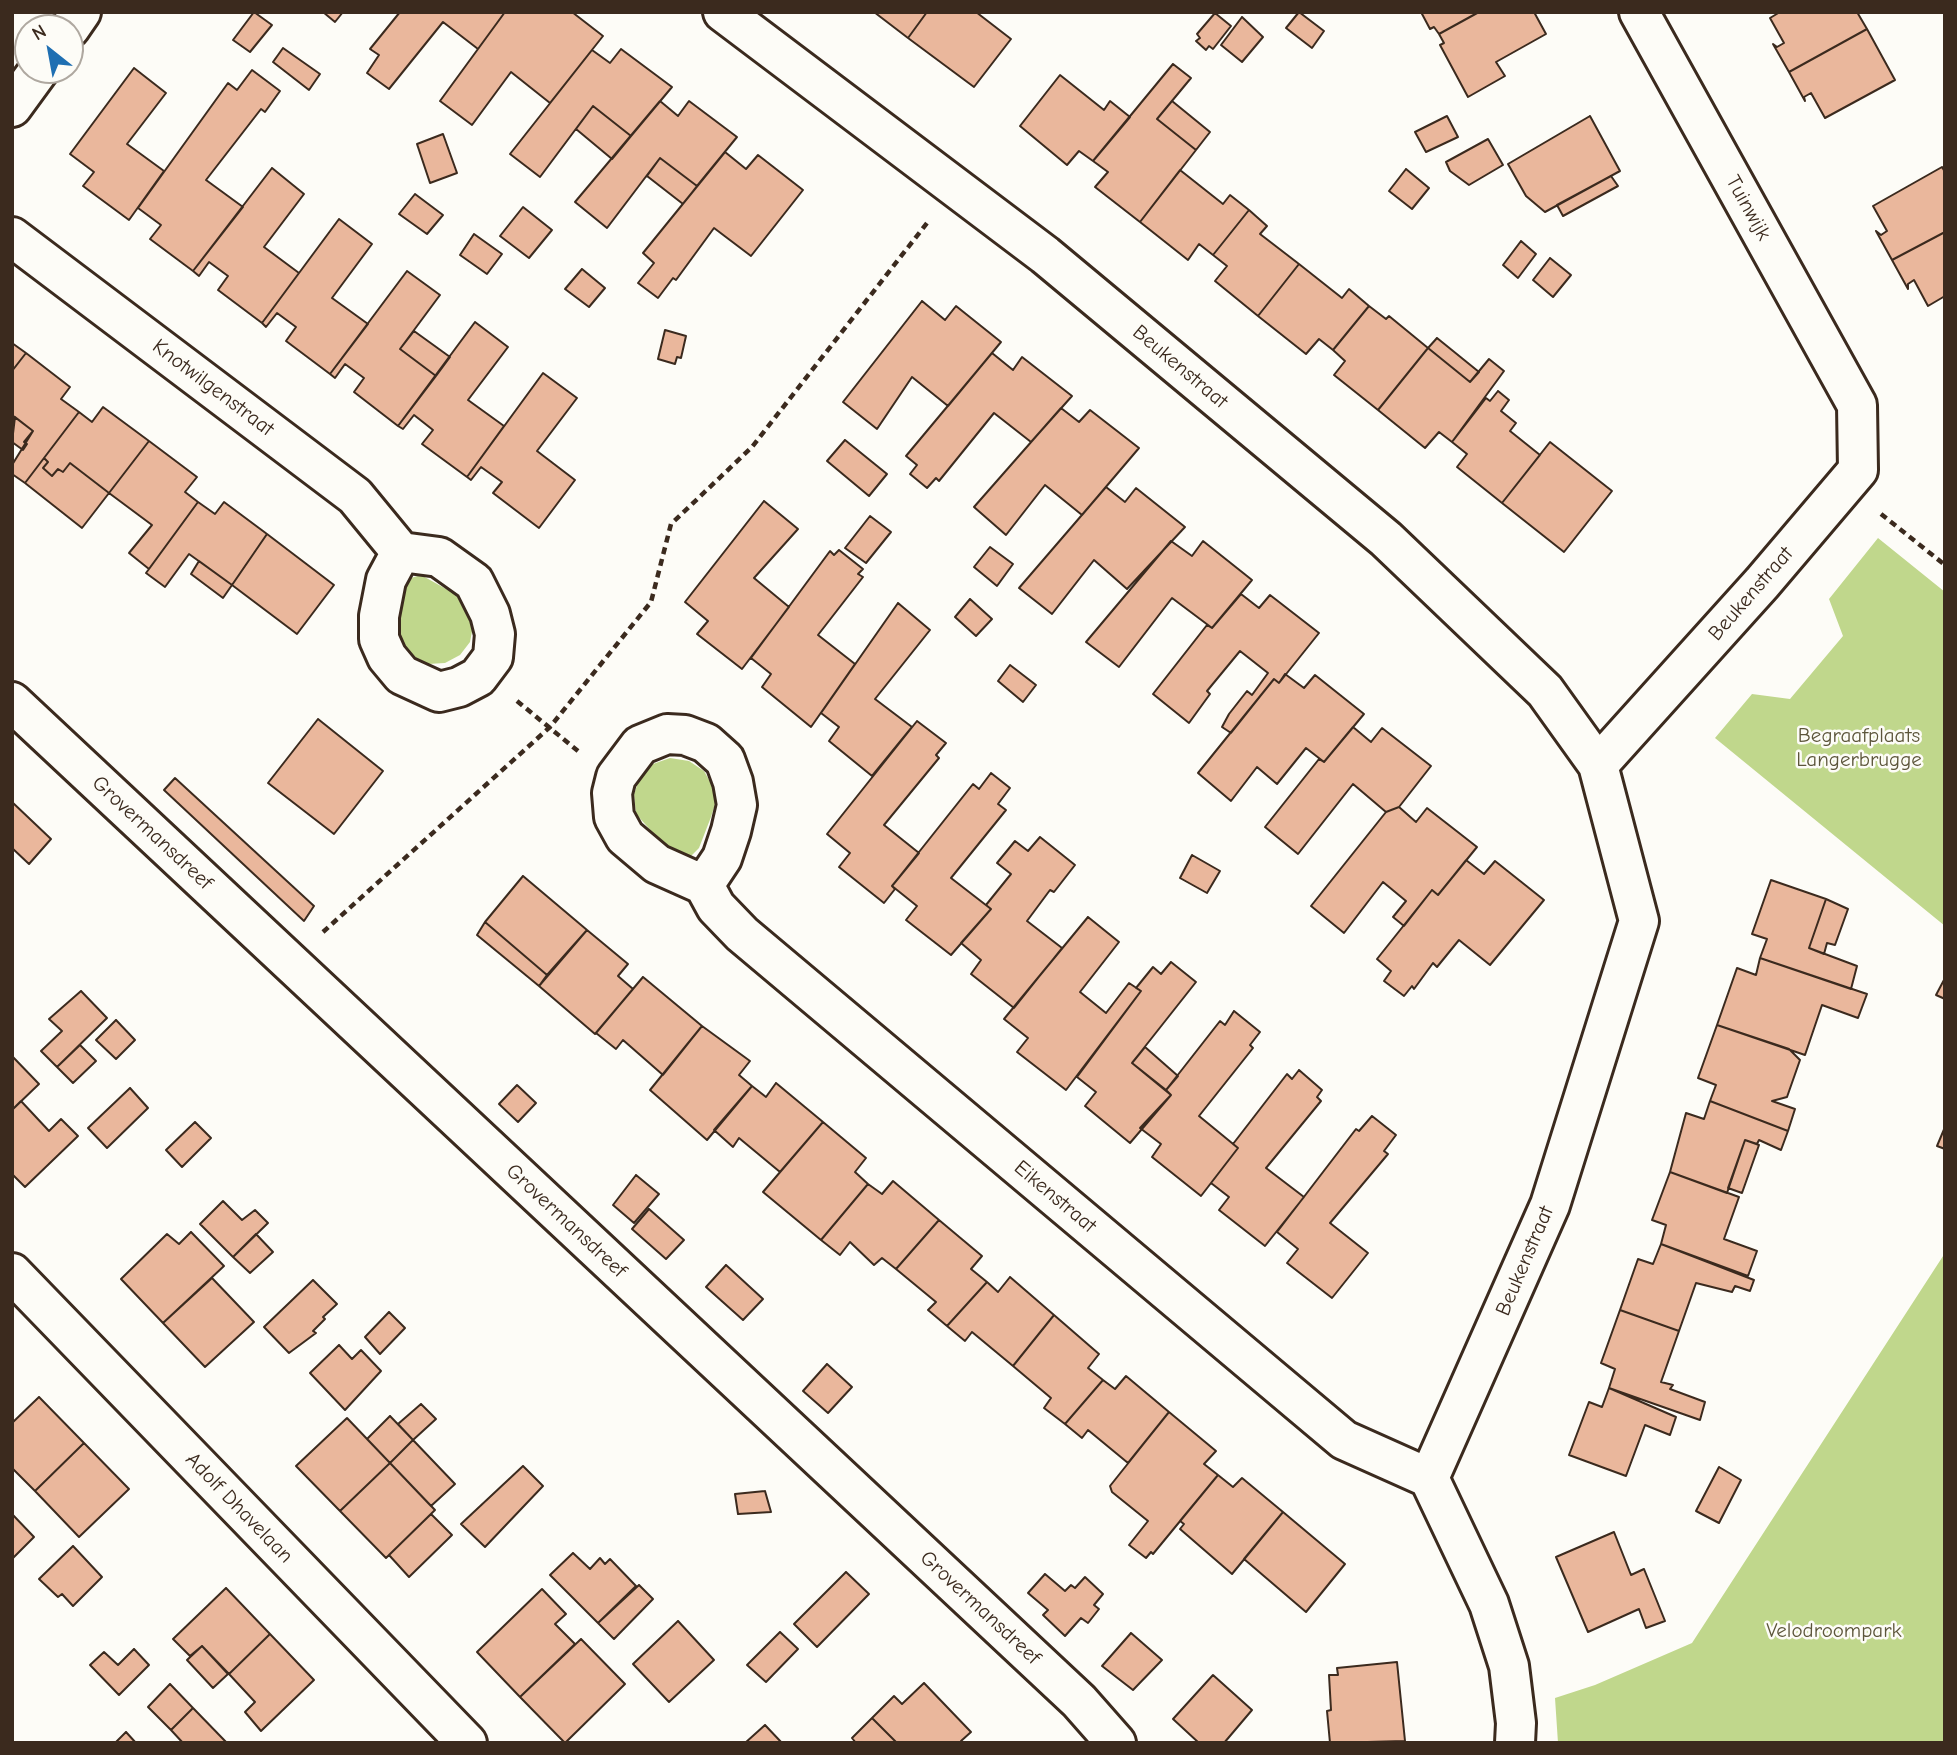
<!DOCTYPE html>
<style>
body{margin:0}
#map{position:relative;width:1957px;height:1755px;overflow:hidden;background:#fdfcf7;font-family:"Comic Neue",sans-serif}
canvas{display:block}
.frame{position:absolute;inset:0;border:14px solid #3b2a1e;pointer-events:none}
.north{position:absolute;left:14px;top:14px;width:70px;height:70px;box-sizing:border-box;background:#fdfcf7;border:2px solid #afa8a0;border-radius:50%;rotate:329deg;font-size:19px;font-weight:700;line-height:28px;text-align:center;color:#3b2a1e}
.north::after{content:'';display:block;margin:auto;width:24px;height:32px;background:#1f6fb2;clip-path:polygon(50% 0,100% 100%,50% 72%,0 100%)}
</style>
<div id="map">
<canvas width="1957" height="1755"></canvas>
<div class="frame"></div>
<div class="north">N</div>
</div>
<script>
const ctx = document.querySelector('canvas').getContext('2d');
ctx.lineJoin = 'round';
function fillPath(path, color) { ctx.fillStyle = color; ctx.fill(path, 'evenodd'); }
const poly = rows => new Path2D(rows.map(r => 'M' + r).join(''));
function strokePath(path, color, width, dash) { ctx.strokeStyle = color; ctx.lineWidth = width; ctx.lineCap = dash ? 'butt' : 'round'; ctx.setLineDash(dash || []); ctx.stroke(path); }
function drawText(font, color, halo, rows, align = 'center') {
  ctx.font = font + ' "Comic Neue",sans-serif'; ctx.lineWidth = 5; ctx.setLineDash([]); ctx.textBaseline = 'middle'; ctx.strokeStyle = halo; ctx.fillStyle = color; for (const [text, x, y, turn = 0] of rows) {
    ctx.save(); ctx.translate(x, y); ctx.rotate((+turn || 0) * Math.PI / 180); ctx.textAlign = isNaN(turn) ? turn : align; if (halo) ctx.strokeText(text, 0, 0); ctx.fillText(text, 0, 0); ctx.restore();
  }
}
fillPath(poly([
 [1878,538,1945,592,1945,926,1715,738,1752,694,1790,699,1843,636,1829,599],
 [421,575,457,595,468,608,473,626,470,642,460,655,445,663,428,664,413,659,401,646,396,630,405,586,411,578],
 [670,758,689,761,704,771,712,785,716,801,711,817,699,848,690,857,663,844,636,814,634,794,640,777,653,764],
 [1945,1253,1945,1743,1558,1743,1555,1698,1595,1685,1692,1643]
]), '#c0d78c');
const building = poly([
 [254,12,272,25,250,52,233,40,254,12],
 [323,12,343,12,335,22,323,12],
 [400,12,505,12,478,49,443,22,389,89,367,73,379,55,370,49,400,12],
 [505,12,572,12,603,36,550,103,511,72,472,125,440,101,505,12],
 [874,12,927,12,908,38,874,12],
 [927,12,976,12,1011,39,974,87,908,38,927,12],
 [1299,12,1324,31,1312,48,1286,28,1299,12],
 [1421,12,1479,12,1439,34,1434,27,1430,29,1421,12],
 [1479,12,1534,12,1546,34,1496,62,1505,76,1468,97,1440,45,1444,43,1439,34,1479,12],
 [1780,12,1857,12,1867,29,1789,72,1773,44,1777,47,1784,43,1770,18,1780,12],
 [1215,13,1231,26,1213,49,1209,46,1206,50,1196,41,1200,38,1197,34,1215,13],
 [1242,17,1263,37,1242,62,1221,45,1242,17],
 [1867,29,1895,80,1825,118,1811,93,1804,97,1805,101,1789,72,1867,29],
 [283,48,320,74,309,90,273,62,283,48],
 [621,49,672,87,631,136,593,106,540,177,510,154,592,50,610,63,621,49],
 [1173,64,1191,78,1157,119,1196,150,1140,222,1095,187,1108,172,1093,161,1173,64],
 [134,68,166,93,127,144,164,171,129,220,83,186,94,172,70,154,134,68],
 [252,70,280,91,265,112,261,109,206,180,243,207,193,271,150,239,161,225,138,208,228,83,237,90,252,70],
 [1060,75,1104,110,1110,101,1130,117,1093,161,1079,151,1067,165,1020,126,1060,75],
 [660,101,678,116,689,101,737,137,697,186,660,158,607,228,575,202,660,101],
 [1172,101,1210,132,1196,150,1157,119,1172,101],
 [593,106,631,136,612,159,576,129,593,106],
 [1447,116,1458,137,1426,152,1415,132,1447,116],
 [1590,116,1620,171,1545,212,1526,196,1508,164,1590,116],
 [443,134,457,173,430,183,417,144,443,134],
 [1488,139,1503,165,1469,185,1450,171,1446,162,1488,139],
 [725,152,746,169,758,155,803,190,751,256,714,228,676,280,673,278,658,298,638,283,654,263,643,253,725,152],
 [660,158,697,186,683,204,647,176,660,158],
 [1942,167,1945,172,1945,232,1892,260,1876,231,1881,235,1887,231,1873,206,1942,167],
 [272,168,304,194,264,247,299,273,262,323,218,290,228,276,209,262,199,276,193,271,272,168],
 [1406,169,1429,188,1412,209,1389,191,1406,169],
 [1180,170,1223,204,1230,195,1249,210,1213,255,1199,244,1188,260,1140,222,1180,170],
 [1611,176,1618,186,1563,216,1557,205,1611,176],
 [415,194,443,215,427,234,399,214,415,194],
 [523,207,552,230,529,258,500,236,523,207],
 [1249,210,1267,226,1260,234,1299,264,1258,316,1215,281,1227,266,1213,255,1249,210],
 [339,219,372,244,332,298,368,324,330,374,286,341,296,327,277,313,266,327,262,323,339,219],
 [1945,232,1945,296,1928,306,1914,280,1908,284,1908,289,1892,260,1945,232],
 [474,234,502,254,487,274,460,255,474,234],
 [1521,241,1536,254,1518,278,1503,265,1521,241],
 [1550,258,1571,275,1553,297,1533,280,1550,258],
 [1299,264,1342,298,1349,289,1369,306,1333,350,1319,339,1306,354,1258,316,1299,264],
 [582,269,605,288,589,307,565,289,582,269],
 [407,271,440,295,400,349,436,376,398,426,354,392,364,378,345,364,335,378,330,374,407,271],
 [922,301,945,320,956,306,1001,342,948,406,912,377,877,429,843,402,922,301],
 [1369,306,1386,319,1389,316,1428,348,1378,410,1334,375,1345,361,1333,350,1369,306],
 [475,322,508,347,468,400,504,426,467,477,422,444,433,430,414,415,403,429,398,426,475,322],
 [665,330,686,336,681,358,677,357,675,364,658,359,665,330],
 [414,331,450,357,436,376,400,349,414,331],
 [1437,338,1479,372,1470,382,1428,348,1437,338],
 [12,343,26,353,12,371,12,343],
 [1428,348,1470,382,1489,359,1504,371,1452,442,1439,432,1425,448,1378,410,1428,348],
 [26,353,70,387,61,399,79,412,25,483,12,474,12,465,33,431,12,415,12,371,26,353],
 [992,353,1013,370,1022,357,1072,396,1031,442,994,413,939,481,936,478,927,488,910,474,917,465,906,456,992,353],
 [543,373,577,398,537,451,575,480,539,528,493,493,502,482,481,467,471,480,467,477,543,373],
 [1498,391,1509,400,1501,411,1516,423,1510,431,1540,455,1502,503,1457,467,1467,454,1452,442,1486,398,1490,401,1498,391],
 [103,407,149,441,109,493,70,463,63,472,58,469,52,476,43,468,48,462,44,458,79,412,92,422,103,407],
 [1061,408,1079,422,1090,410,1139,448,1082,515,1045,485,1006,535,974,507,1061,408],
 [15,417,33,431,24,442,27,444,23,450,12,442,15,417],
 [845,440,887,474,869,496,827,461,845,440],
 [149,441,197,477,185,492,198,502,149,569,129,553,152,525,109,493,149,441],
 [1550,442,1612,491,1564,552,1502,503,1550,442],
 [44,458,48,462,43,468,52,476,58,469,63,472,70,463,109,493,82,528,25,483,44,458],
 [1106,487,1125,502,1136,488,1185,527,1127,589,1094,560,1052,614,1019,588,1106,487],
 [764,501,798,529,754,578,789,607,742,669,697,634,708,621,685,602,764,501],
 [198,502,215,514,224,502,267,534,232,585,189,554,165,587,146,573,198,502],
 [870,516,891,532,866,563,845,548,870,516],
 [267,534,334,585,297,634,232,585,267,534],
 [1171,541,1192,556,1203,541,1252,580,1212,628,1172,598,1119,667,1086,642,1171,541],
 [990,547,1013,564,997,586,974,567,990,547],
 [839,550,863,569,858,574,863,577,818,635,855,664,811,727,762,687,771,674,751,658,830,551,834,555,839,550],
 [199,561,232,585,223,598,191,574,199,561],
 [1241,594,1259,608,1270,595,1319,633,1279,683,1274,679,1231,733,1222,727,1229,714,1247,691,1252,695,1268,673,1240,651,1207,691,1210,694,1189,723,1153,694,1207,625,1212,628,1241,594],
 [970,599,992,619,976,636,955,617,970,599],
 [898,603,930,630,875,699,912,727,872,776,829,741,839,727,821,713,898,603],
 [1010,665,1036,685,1023,702,998,681,1010,665],
 [1285,674,1304,688,1315,675,1364,714,1324,762,1306,748,1277,784,1257,767,1231,801,1198,773,1274,679,1279,683,1285,674],
 [318,719,383,771,334,834,268,783,318,719],
 [917,721,946,743,936,755,939,758,884,825,919,853,892,886,895,889,884,903,839,867,850,853,827,834,917,721],
 [1353,727,1371,742,1382,728,1431,766,1399,807,1386,812,1353,784,1298,854,1265,827,1319,759,1324,762,1353,727],
 [991,773,1010,788,998,804,1006,810,951,878,991,909,951,955,906,920,917,906,892,886,973,784,979,789,991,773],
 [175,778,314,906,304,921,164,790,175,778],
 [12,802,51,839,29,864,12,848,12,802],
 [1399,807,1416,822,1427,808,1477,847,1438,895,1432,890,1404,926,1393,917,1406,901,1383,882,1344,933,1311,906,1386,812,1399,807],
 [1040,837,1075,865,1054,892,1050,890,1027,921,1062,948,1014,1008,971,974,981,960,961,943,991,909,986,905,1011,874,997,863,1015,841,1028,851,1040,837],
 [1192,855,1220,871,1207,893,1180,878,1192,855],
 [1466,860,1484,874,1495,861,1544,900,1490,965,1459,940,1437,967,1433,963,1414,989,1412,986,1404,996,1384,981,1391,971,1377,959,1432,890,1438,895,1466,860],
 [523,876,587,930,547,975,485,922,523,876],
 [1771,880,1826,899,1809,948,1857,966,1851,989,1760,958,1767,939,1752,934,1771,880],
 [1826,899,1848,909,1835,945,1827,943,1824,954,1809,948,1826,899],
 [1088,917,1119,942,1080,992,1106,1013,1129,983,1141,991,1066,1090,1017,1052,1028,1038,1004,1019,1088,917],
 [485,922,547,975,539,986,477,935,485,922],
 [587,930,628,964,618,976,633,989,595,1034,539,986,587,930],
 [1760,958,1867,994,1858,1018,1822,1005,1805,1055,1717,1025,1737,968,1756,975,1760,958],
 [1171,962,1196,982,1132,1063,1171,1095,1130,1143,1085,1106,1096,1092,1077,1077,1141,991,1136,988,1153,967,1161,974,1171,962],
 [643,977,702,1026,663,1075,623,1040,616,1049,596,1033,643,977],
 [1945,978,1945,999,1936,995,1945,978],
 [81,991,107,1018,57,1067,41,1051,62,1031,49,1019,81,991],
 [1234,1011,1260,1032,1250,1045,1253,1048,1199,1116,1238,1148,1201,1196,1152,1157,1161,1144,1140,1128,1171,1095,1166,1090,1220,1021,1225,1025,1234,1011],
 [116,1020,135,1040,116,1059,96,1040,116,1020],
 [1717,1025,1789,1049,1800,1060,1787,1097,1772,1101,1795,1109,1788,1131,1710,1101,1716,1085,1698,1078,1717,1025],
 [702,1026,750,1061,739,1075,752,1086,707,1140,650,1090,702,1026],
 [80,1045,96,1061,73,1083,57,1067,80,1045],
 [1145,1047,1178,1076,1166,1090,1132,1063,1145,1047],
 [12,1056,39,1084,12,1110,12,1056],
 [1299,1070,1322,1090,1317,1097,1321,1101,1266,1168,1304,1197,1265,1246,1219,1210,1229,1197,1211,1183,1238,1148,1233,1144,1287,1074,1292,1079,1299,1070],
 [776,1083,823,1122,780,1172,739,1138,733,1147,714,1130,752,1086,766,1097,776,1083],
 [517,1085,536,1103,518,1122,499,1104,517,1085],
 [130,1088,148,1108,107,1148,88,1128,130,1088],
 [21,1101,49,1131,61,1119,78,1136,25,1187,12,1174,12,1110,21,1101],
 [1710,1101,1788,1131,1781,1150,1759,1140,1757,1144,1745,1140,1727,1193,1670,1172,1686,1113,1704,1119,1710,1101],
 [1372,1116,1396,1135,1384,1151,1388,1154,1330,1223,1368,1253,1332,1298,1287,1263,1298,1249,1277,1232,1356,1129,1359,1131,1372,1116],
 [195,1122,211,1138,182,1167,166,1150,195,1122],
 [823,1122,866,1158,855,1172,868,1184,821,1240,763,1192,823,1122],
 [1945,1127,1945,1149,1937,1146,1945,1127],
 [1745,1140,1759,1145,1742,1193,1728,1188,1745,1140],
 [1670,1172,1739,1197,1724,1239,1757,1251,1748,1276,1661,1244,1666,1225,1652,1220,1670,1172],
 [636,1175,659,1194,634,1223,613,1205,636,1175],
 [893,1181,939,1220,896,1269,882,1258,874,1265,850,1242,840,1255,821,1240,868,1184,882,1194,893,1181],
 [223,1201,242,1220,255,1210,268,1223,233,1257,200,1224,223,1201],
 [649,1209,684,1240,666,1259,632,1229,649,1209],
 [939,1220,982,1256,971,1269,987,1282,947,1326,928,1310,936,1302,896,1269,939,1220],
 [191,1232,224,1266,163,1323,121,1279,167,1234,179,1244,191,1232],
 [256,1234,273,1252,250,1273,233,1257,256,1234],
 [1661,1244,1754,1280,1750,1291,1735,1286,1732,1292,1696,1283,1679,1331,1620,1310,1638,1259,1653,1264,1661,1244],
 [726,1265,763,1299,743,1320,706,1287,726,1265],
 [1010,1277,1054,1315,1013,1366,972,1332,965,1341,947,1326,987,1282,998,1292,1010,1277],
 [212,1278,254,1322,205,1367,163,1323,212,1278],
 [313,1280,337,1304,323,1317,325,1319,313,1331,316,1333,289,1353,264,1327,313,1280],
 [1620,1310,1679,1331,1661,1382,1673,1385,1670,1389,1705,1402,1700,1420,1609,1388,1615,1369,1601,1363,1620,1310],
 [389,1312,405,1328,380,1354,365,1337,389,1312],
 [1054,1315,1099,1354,1088,1368,1103,1380,1065,1424,1044,1408,1051,1398,1013,1366,1054,1315],
 [339,1345,352,1359,361,1350,381,1371,345,1410,310,1373,339,1345],
 [827,1364,852,1387,828,1413,803,1391,827,1364],
 [1126,1376,1169,1412,1128,1463,1088,1430,1082,1438,1065,1424,1103,1380,1115,1389,1126,1376],
 [1609,1388,1676,1417,1670,1435,1645,1425,1626,1476,1569,1455,1589,1402,1602,1407,1609,1388],
 [39,1397,84,1443,35,1491,12,1468,12,1423,39,1397],
 [421,1404,436,1419,413,1440,398,1424,421,1404],
 [1169,1412,1216,1451,1204,1464,1218,1475,1153,1554,1151,1552,1146,1558,1129,1545,1148,1521,1112,1492,1110,1486,1169,1412],
 [390,1416,413,1440,390,1463,367,1439,390,1416],
 [347,1418,390,1463,340,1511,296,1466,347,1418],
 [413,1440,455,1484,431,1506,390,1463,413,1440],
 [84,1443,129,1489,79,1537,35,1491,84,1443],
 [390,1463,435,1510,386,1558,340,1511,390,1463],
 [523,1466,543,1486,485,1547,461,1524,523,1466],
 [1719,1467,1741,1480,1719,1523,1696,1511,1719,1467],
 [1218,1475,1233,1487,1242,1478,1283,1512,1232,1574,1180,1529,1184,1524,1180,1521,1218,1475],
 [765,1491,771,1512,738,1514,735,1494,765,1491],
 [1283,1512,1345,1564,1306,1612,1244,1559,1283,1512],
 [12,1514,34,1537,12,1559,12,1514],
 [431,1514,452,1535,409,1577,389,1555,431,1514],
 [1614,1532,1631,1575,1644,1569,1665,1621,1646,1628,1639,1609,1588,1632,1556,1557,1614,1532],
 [73,1546,102,1577,73,1606,62,1594,58,1597,39,1579,73,1546],
 [573,1553,590,1569,600,1558,605,1564,610,1559,636,1586,598,1623,550,1575,573,1553],
 [846,1572,869,1594,817,1647,794,1624,846,1572],
 [1045,1574,1065,1591,1071,1585,1075,1588,1085,1577,1103,1594,1094,1605,1099,1609,1088,1623,1081,1618,1065,1636,1043,1615,1048,1610,1028,1593,1045,1574],
 [639,1585,653,1599,614,1639,598,1623,639,1585],
 [226,1588,270,1634,229,1674,202,1646,190,1656,173,1639,226,1588],
 [542,1589,566,1614,555,1624,575,1644,520,1697,477,1652,542,1589],
 [678,1621,714,1660,669,1702,633,1664,678,1621],
 [780,1632,798,1649,766,1682,747,1665,780,1632],
 [1131,1633,1162,1660,1133,1690,1102,1666,1131,1633],
 [270,1634,314,1680,261,1731,245,1712,255,1702,229,1674,270,1634],
 [581,1639,625,1684,565,1743,520,1697,581,1639],
 [202,1646,228,1674,213,1688,187,1660,202,1646],
 [134,1649,149,1665,119,1695,90,1665,104,1652,118,1665,134,1649],
 [1397,1662,1405,1741,1330,1743,1327,1711,1331,1710,1329,1675,1338,1675,1337,1668,1397,1662],
 [1213,1675,1252,1710,1224,1743,1199,1743,1173,1719,1213,1675],
 [924,1683,971,1732,961,1741,963,1743,897,1743,872,1718,894,1696,902,1704,924,1683],
 [170,1684,193,1708,171,1730,148,1707,170,1684],
 [193,1708,227,1743,183,1743,171,1730,193,1708],
 [872,1718,897,1743,856,1743,852,1738,872,1718],
 [765,1725,782,1743,745,1743,765,1725],
 [126,1732,136,1743,115,1743,126,1732]
]);
fillPath(building, '#eab79c');
strokePath(building, '#3b2a1e', 2);
const minor = poly([
 [723,12,1045,255,1386,539,1545,691,1598,765,1639,921,1550,1205,1429,1478,1489,1604,1509,1666,1516,1723,1515,1743],
 [70,28,81,12],
 [12,107,39,70],
 [12,237,355,496,401,552,439,557,474,582,490,614,495,634,493,657,478,677,459,687,439,692,402,675,387,657,379,639,379,616,386,580,401,552],
 [12,702,1079,1701,1116,1743],
 [1598,765,1762,583,1858,470,1857,405,1639,12],
 [704,885,722,858,731,831,737,805,733,782,725,760,706,743,685,735,667,734,640,745,616,777,612,793,614,817,625,837,657,864,704,885,716,907,742,934,1344,1440,1429,1478],
 [12,1273,467,1743]
]);
strokePath(minor, '#3b2a1e', 44);
strokePath(poly([
 [1881,514,1945,565],
 [517,701,578,751],
 [323,932,550,727,651,602,671,524,752,447,927,223]
]), '#3b2a1e', 4.5, [7, 5]);
strokePath(minor, '#fdfcf7', 38);
drawText('21px', '#3b2a1e', '#fdfcf7', [
 ["Tuinwijk",1748,208,61],
 ["Beukenstraat",1180,367,40],
 ["Knotwilgenstraat",213,388,37],
 ["Beukenstraat",1751,594,-49],
 ["Grovermansdreef",152,833,43],
 ["Eikenstraat",1055,1197,40],
 ["Grovermansdreef",566,1221,43],
 ["Beukenstraat",1525,1261,-67],
 ["Adolf Dhavelaan",239,1508,46],
 ["Grovermansdreef",980,1608,43]
]);
drawText('21px', '#5c553a', '#fdfcf7', [
 ["Begraafplaats",1859,736],
 ["Langerbrugge",1859,760],
 ["Velodroompark",1834,1631]
]);
</script>
